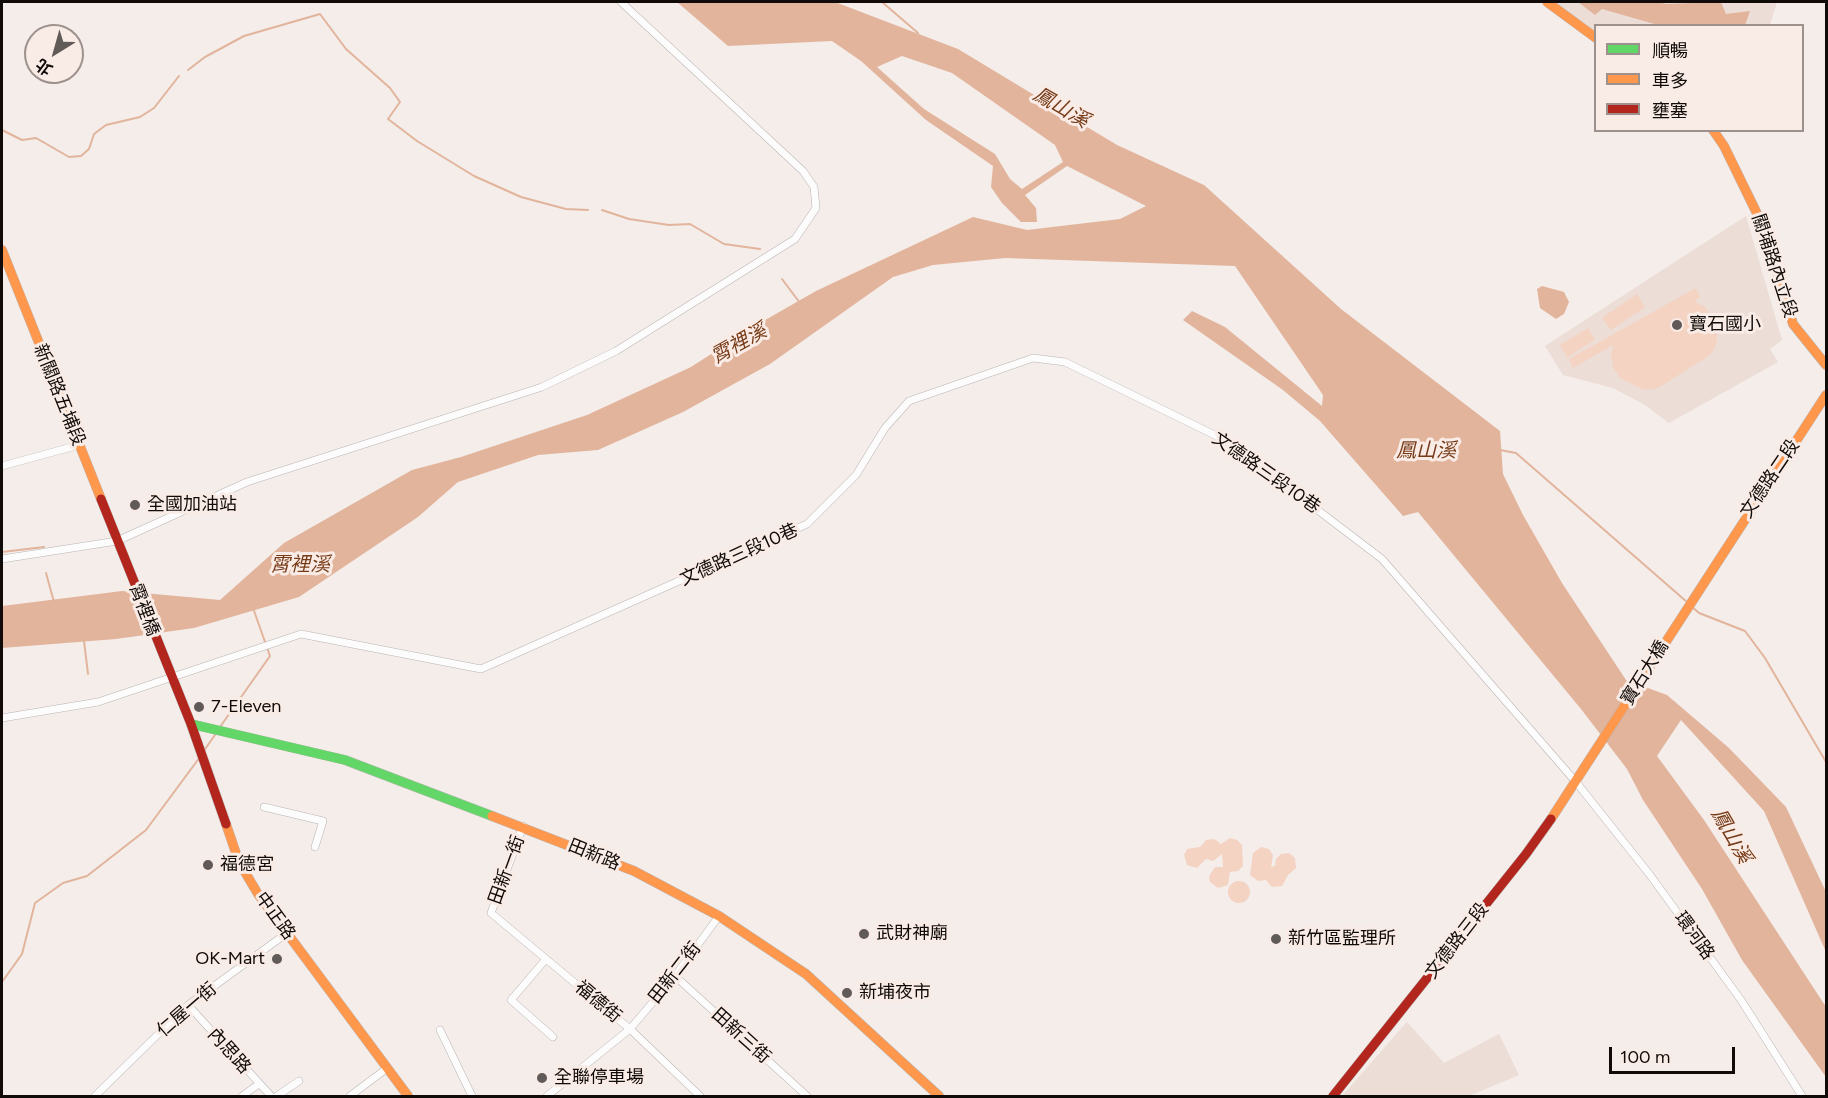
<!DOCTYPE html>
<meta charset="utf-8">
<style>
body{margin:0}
#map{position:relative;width:1828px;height:1098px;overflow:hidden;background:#f4edea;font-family:Figtree,"Noto Sans TC",sans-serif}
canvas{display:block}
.frame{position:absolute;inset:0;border:3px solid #100b09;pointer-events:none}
.legend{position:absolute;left:1594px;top:24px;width:210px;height:108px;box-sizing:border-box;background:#f9ebe5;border:2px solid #9c918d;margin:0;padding:8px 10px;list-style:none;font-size:18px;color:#100b09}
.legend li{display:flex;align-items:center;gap:12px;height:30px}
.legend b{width:30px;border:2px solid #9c918d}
.north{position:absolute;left:24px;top:24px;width:60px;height:60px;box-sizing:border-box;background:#f9ebe5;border:2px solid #9c918d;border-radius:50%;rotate:217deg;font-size:16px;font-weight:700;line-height:24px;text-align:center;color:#100b09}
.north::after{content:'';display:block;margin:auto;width:21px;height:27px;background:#605a58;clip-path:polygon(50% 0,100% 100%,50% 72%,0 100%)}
.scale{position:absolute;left:1609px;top:1047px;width:126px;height:27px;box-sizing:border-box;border:3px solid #100b09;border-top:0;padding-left:8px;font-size:18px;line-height:21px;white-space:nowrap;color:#100b09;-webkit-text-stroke:4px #f9ebe5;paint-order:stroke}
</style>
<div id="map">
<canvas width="1828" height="1098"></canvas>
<div class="frame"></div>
<ul class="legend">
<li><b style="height:8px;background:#63d668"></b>順暢</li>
<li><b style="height:8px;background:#ff974d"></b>車多</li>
<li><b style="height:8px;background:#b3261e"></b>壅塞</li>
</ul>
<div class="north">北</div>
<div class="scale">100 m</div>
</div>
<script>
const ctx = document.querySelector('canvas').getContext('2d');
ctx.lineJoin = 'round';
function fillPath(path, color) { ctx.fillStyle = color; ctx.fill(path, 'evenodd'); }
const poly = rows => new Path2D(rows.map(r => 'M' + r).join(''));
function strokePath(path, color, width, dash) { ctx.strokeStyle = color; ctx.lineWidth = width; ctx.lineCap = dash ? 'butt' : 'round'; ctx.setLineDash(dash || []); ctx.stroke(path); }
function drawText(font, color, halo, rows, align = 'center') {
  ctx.font = font + ' Figtree,"Noto Sans TC",sans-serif'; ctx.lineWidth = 6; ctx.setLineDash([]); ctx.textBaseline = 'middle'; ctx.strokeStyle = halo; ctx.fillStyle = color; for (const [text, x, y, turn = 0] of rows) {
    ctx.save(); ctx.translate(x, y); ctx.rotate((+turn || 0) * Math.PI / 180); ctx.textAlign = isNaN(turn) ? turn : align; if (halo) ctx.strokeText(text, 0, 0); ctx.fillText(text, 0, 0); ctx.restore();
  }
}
fillPath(poly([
 [1554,2,1777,2,1770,25,1596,26,1595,31],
 [1746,216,1782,340,1770,349,1778,362,1669,423,1645,405,1613,388,1563,375,1545,346],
 [1407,1022,1444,1063,1499,1034,1519,1075,1469,1096,1342,1096]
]), '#ecddd6');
fillPath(poly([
 [1696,288,1700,297,1694,301,1705,307,1718,326,1716,346,1710,355,1658,388,1644,390,1620,378,1613,367,1611,355,1613,345,1573,368,1569,359],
 [1637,294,1645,307,1611,330,1602,318],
 [1588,328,1595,340,1567,357,1560,345],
 [1230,838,1237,840,1242,845,1243,866,1238,871,1230,872,1228,885,1218,888,1210,882,1209,876,1215,867,1223,867,1222,854,1213,861,1206,859,1197,868,1187,865,1184,855,1187,849,1200,847,1206,840,1214,839,1221,844],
 [1261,847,1269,849,1273,855,1271,867,1275,866,1276,859,1281,854,1289,853,1295,858,1296,868,1288,875,1282,886,1272,887,1266,880,1258,881,1250,875,1253,853],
 '1228 892a11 11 0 1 1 22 0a11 11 0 1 1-22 0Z'
]), '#f4d3c2');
fillPath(poly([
 [677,2,835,2,958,49,1117,145,1204,185,1341,309,1500,431,1503,474,1523,515,1562,583,1626,680,1667,695,1729,748,1786,807,1826,892,1826,952,1764,811,1681,720,1657,756,1704,820,1826,1007,1826,1077,1742,960,1702,889,1643,800,1627,769,1581,709,1418,512,1403,516,1320,421,1283,390,1183,320,1192,311,1225,327,1322,406,1323,395,1235,266,1005,258,933,265,893,277,770,364,683,412,598,450,538,455,458,482,418,517,299,597,194,628,116,639,2,648,2,606,122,591,220,600,284,543,412,470,461,457,587,415,691,367,753,327,816,291,973,217,1027,230,1120,219,1146,206,1067,166,1025,195,1036,208,1037,222,1021,222,1002,203,991,187,993,166,926,120,861,61,832,41,728,46],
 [902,56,952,73,1055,145,1063,162,1022,189,1010,179,995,154,924,109,877,67],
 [1578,2,1658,2,1666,4,1721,2,1726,14,1750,11,1745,25,1658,25,1602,9,1595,15],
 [1542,286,1564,292,1569,302,1564,314,1556,319,1540,308,1537,289]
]), '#e2b49c');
strokePath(poly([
 [882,2,918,33],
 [188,70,205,57,244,36,320,14,346,49,390,88,400,102,388,119,417,141,474,176,521,197,566,209,588,210],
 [2,130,22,140,36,138,69,157,81,156,89,149,94,134,106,125,140,117,154,108,179,76],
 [602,210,629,219,669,225,690,224,724,244,760,249],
 [782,279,800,303],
 [1500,450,1516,453,1687,602],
 [2,552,44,547],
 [46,573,54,602],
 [1691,606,1699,613,1745,631,1765,658,1826,762],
 [84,641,88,674],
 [220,727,270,656,253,608],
 [203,752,217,732],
 [2,982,22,954,35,903,63,883,87,876,146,830,200,757]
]), '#e2b49c', 2);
const street = poly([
 [2,466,79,445],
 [2,559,117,541,247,482,542,387,616,351,795,239,816,208,814,187,803,171,621,2],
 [2,718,98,702,301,634,481,669,807,524,856,475,885,428,909,401,1033,358,1065,362,1227,441,1382,559,1576,782,1650,875,1741,1000,1802,1096],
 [264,807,323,821,315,847],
 [523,826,491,913,630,1029,700,1096],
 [546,959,511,1000,553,1037],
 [675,976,807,1096],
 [188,1005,271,1096],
 [440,1030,472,1096],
 [95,1096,188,1005,287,933],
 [242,1096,259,1084],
 [277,1096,299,1081],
 [350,1096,386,1069],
 [547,1096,630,1029,675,976,719,916]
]);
const fast = poly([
 [191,724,345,760,492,816]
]);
const slow = poly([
 [1547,2,1596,38],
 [1713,130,1724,146,1766,232,1793,324,1826,365],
 [2,250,101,499],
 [492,816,634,871,719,916,806,974,939,1096],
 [1551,819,1826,395],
 [226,824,239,862,258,894,408,1096]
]);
const jam = poly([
 [101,499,191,724,226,824],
 [1333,1096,1526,854,1551,819]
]);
strokePath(street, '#bab5b2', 8);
strokePath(fast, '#bab5b2', 10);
strokePath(slow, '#bab5b2', 10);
strokePath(jam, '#bab5b2', 10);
strokePath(street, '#fdfcfc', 7);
strokePath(fast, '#63d668', 9);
strokePath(slow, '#ff974d', 9);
strokePath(jam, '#b3261e', 9);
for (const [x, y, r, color] of [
 [1677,325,6,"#605a58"],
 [135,505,6,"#605a58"],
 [199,707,6,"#605a58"],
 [208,865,6,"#605a58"],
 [864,934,6,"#605a58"],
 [1276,939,6,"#605a58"],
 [277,959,6,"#605a58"],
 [847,993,6,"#605a58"],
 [542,1078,6,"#605a58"]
]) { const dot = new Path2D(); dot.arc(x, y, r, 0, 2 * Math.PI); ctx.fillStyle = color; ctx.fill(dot); strokePath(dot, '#f9ebe5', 2); }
drawText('18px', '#100b09', '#f9ebe5', [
 ["關埔路內立段",1774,266,72],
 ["新關路五埔段",59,395,68],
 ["文德路三段10巷",1266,473,35],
 ["文德路二段",1770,479,-56],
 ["文德路三段10巷",739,555,-24],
 ["霄裡橋",144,610,69],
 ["寶石大橋",1645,673,-58],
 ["田新路",594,855,22],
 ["田新一街",507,870,-70],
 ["中正路",275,916,54],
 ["環河路",1694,936,54],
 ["文德路三段",1457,941,-52],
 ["田新二街",675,973,-52],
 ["福德街",598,1002,40],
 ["仁屋一街",187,1010,-41],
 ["田新三街",741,1036,42],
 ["內思路",229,1051,48]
]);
drawText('18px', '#100b09', '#f9ebe5', [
 ["寶石國小",1689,325],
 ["全國加油站",147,505],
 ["7-Eleven",211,707],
 ["福德宮",220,865],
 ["武財神廟",876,934],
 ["新竹區監理所",1288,939],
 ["OK-Mart",265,959,"right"],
 ["新埔夜市",859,993],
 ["全聯停車場",554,1078]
], 'left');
drawText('italic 20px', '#773b18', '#f9ebe5', [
 ["鳳山溪",1061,108,30],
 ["霄裡溪",739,344,-29],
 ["鳳山溪",1426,451],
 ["霄裡溪",300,565],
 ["鳳山溪",1731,836,60]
]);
</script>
